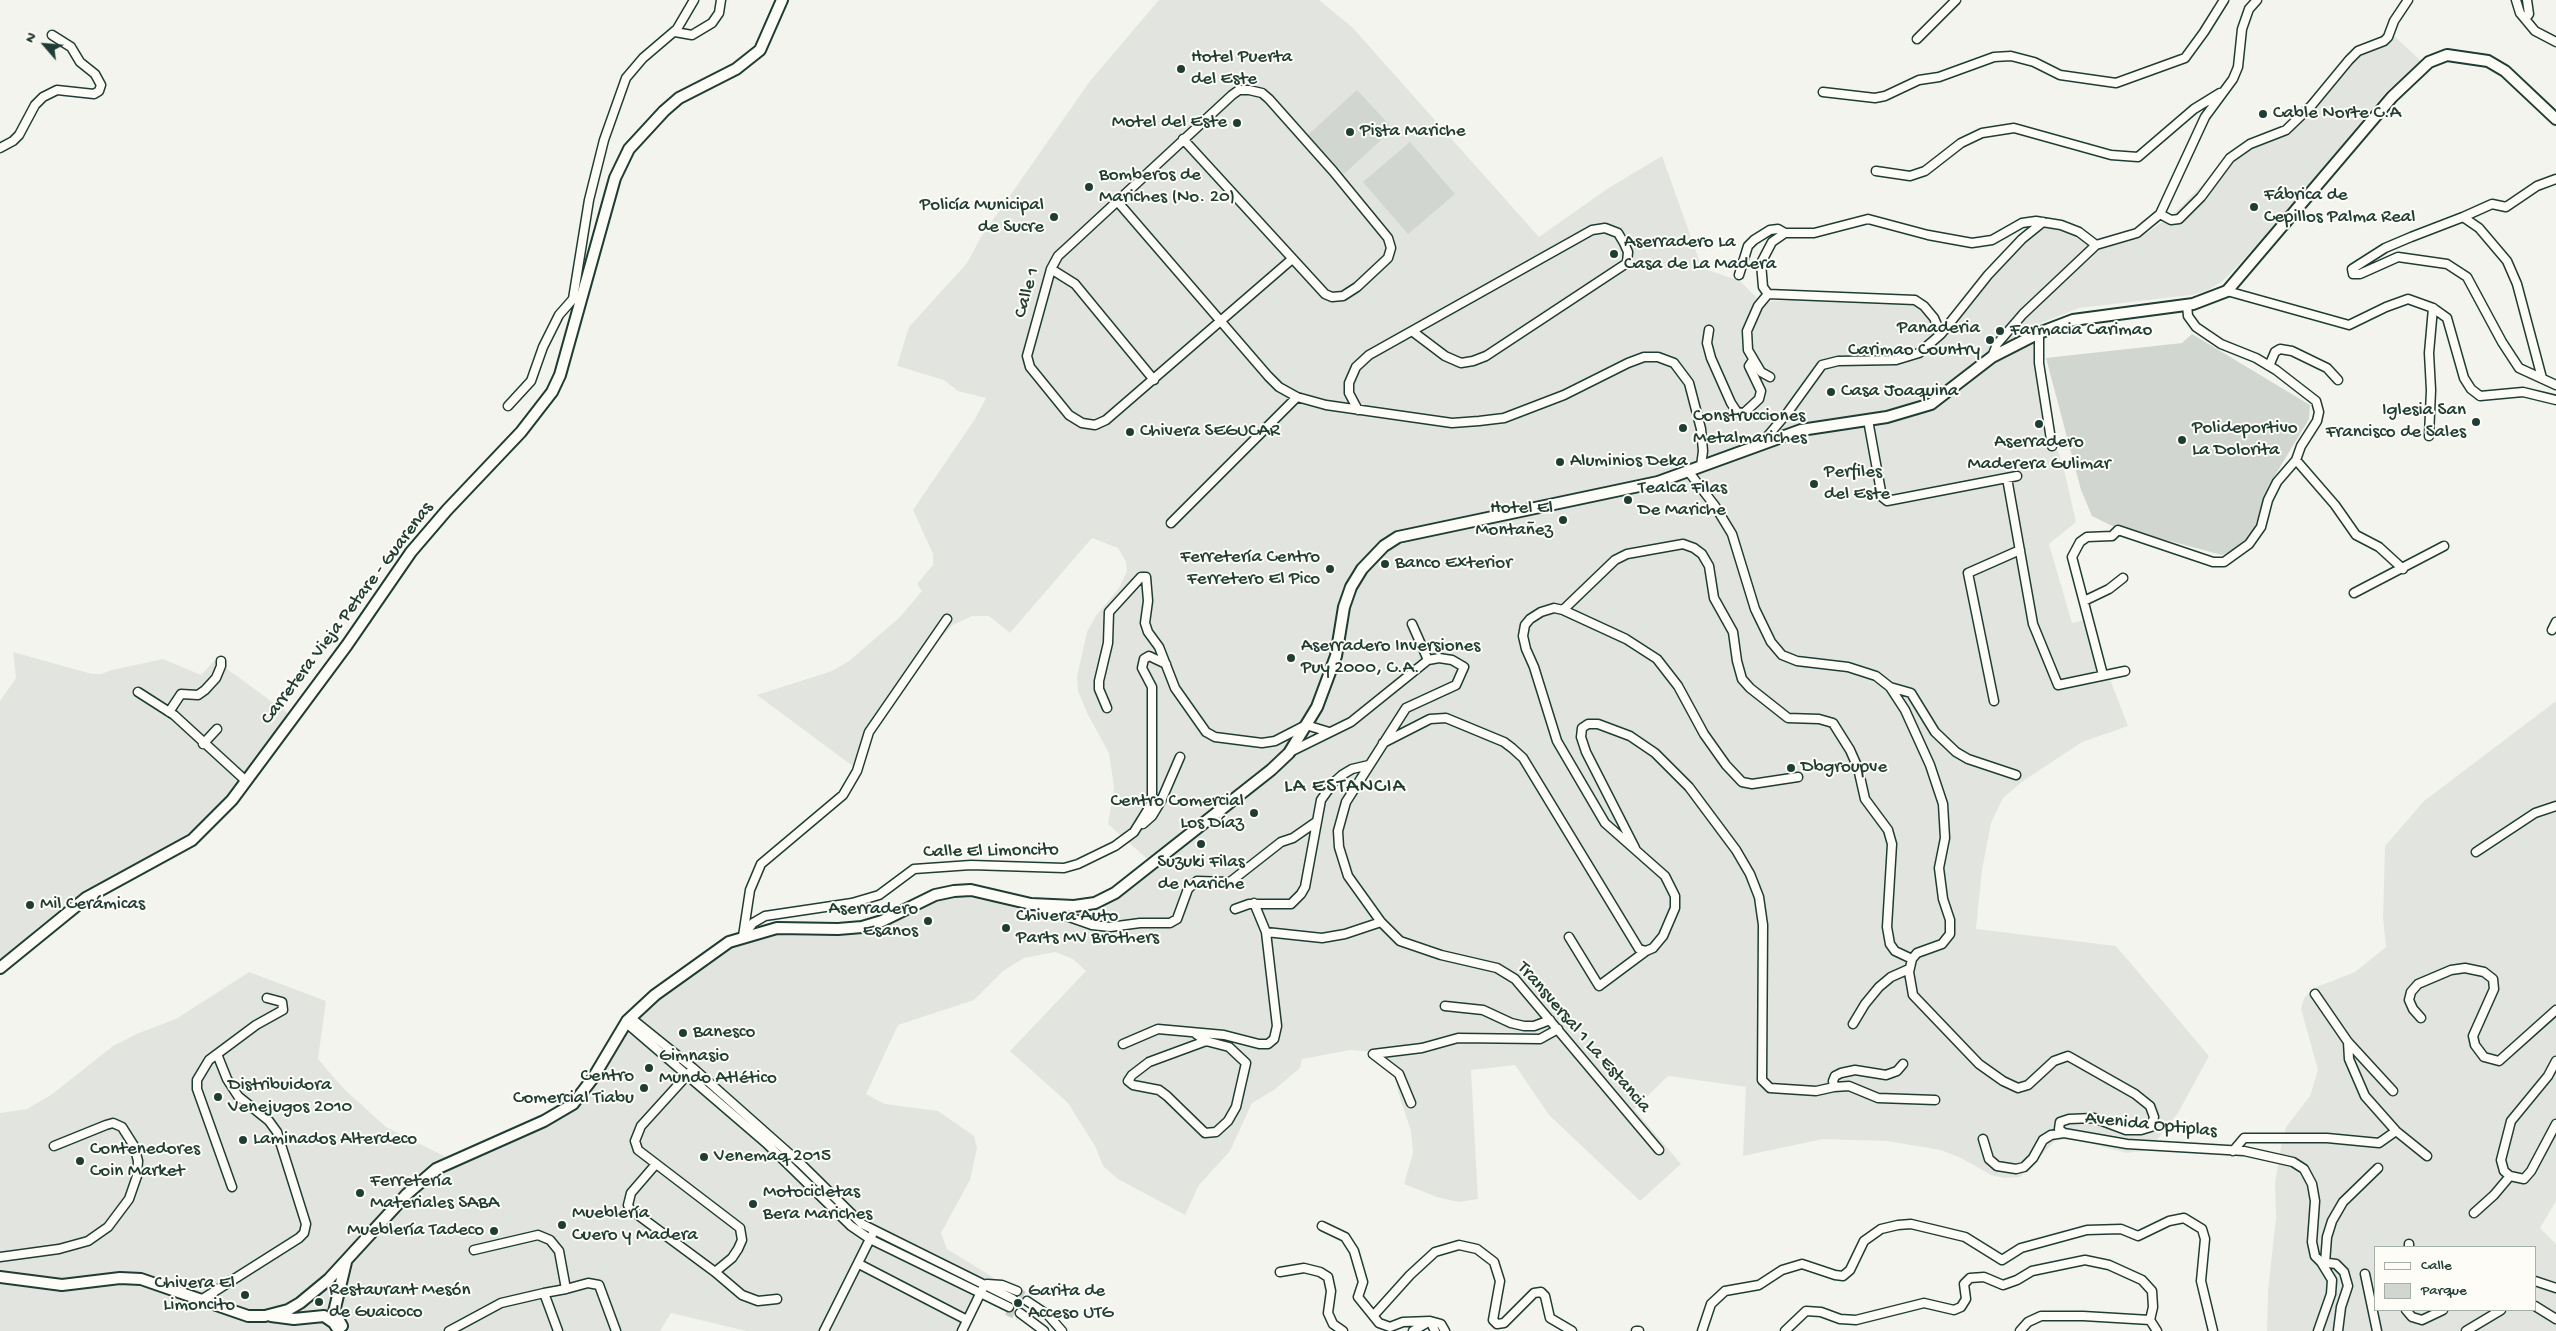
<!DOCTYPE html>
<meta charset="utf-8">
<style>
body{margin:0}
#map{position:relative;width:2556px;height:1331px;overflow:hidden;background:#f4f4ef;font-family:"Gochi Hand",sans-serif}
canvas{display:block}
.legend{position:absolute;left:2374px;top:1246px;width:162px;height:65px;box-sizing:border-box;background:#fdfcf7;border:1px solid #a4b0a9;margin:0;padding:6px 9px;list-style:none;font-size:15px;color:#1f3d34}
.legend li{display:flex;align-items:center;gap:10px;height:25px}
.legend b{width:25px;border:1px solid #a4b0a9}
.north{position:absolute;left:20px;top:20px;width:50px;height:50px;-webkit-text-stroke:4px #fdfcf7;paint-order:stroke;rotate:297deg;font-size:14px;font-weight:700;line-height:20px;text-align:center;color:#1f3d34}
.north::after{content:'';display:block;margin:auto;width:18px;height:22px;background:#1f3d34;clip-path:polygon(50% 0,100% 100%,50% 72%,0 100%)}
</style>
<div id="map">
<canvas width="2556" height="1331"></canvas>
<ul class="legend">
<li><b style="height:6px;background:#fdfcf7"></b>Calle</li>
<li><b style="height:14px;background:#d1d6d1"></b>Parque</li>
</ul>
<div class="north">N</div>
</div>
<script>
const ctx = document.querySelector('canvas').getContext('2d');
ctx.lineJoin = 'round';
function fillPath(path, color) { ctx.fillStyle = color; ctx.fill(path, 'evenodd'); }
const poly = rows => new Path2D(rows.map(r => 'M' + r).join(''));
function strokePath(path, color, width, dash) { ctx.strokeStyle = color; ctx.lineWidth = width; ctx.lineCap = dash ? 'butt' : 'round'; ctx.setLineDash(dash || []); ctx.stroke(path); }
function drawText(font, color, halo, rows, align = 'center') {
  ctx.font = font + ' "Gochi Hand",sans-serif'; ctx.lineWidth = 4; ctx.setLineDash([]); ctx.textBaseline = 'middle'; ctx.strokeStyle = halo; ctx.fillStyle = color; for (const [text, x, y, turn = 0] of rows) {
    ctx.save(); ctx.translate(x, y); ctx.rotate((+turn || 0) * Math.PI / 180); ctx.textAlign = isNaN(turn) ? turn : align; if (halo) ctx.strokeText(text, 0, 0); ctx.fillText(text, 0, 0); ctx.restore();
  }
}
fillPath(poly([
 [1159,0,1319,0,1352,27,1539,237,1607,189,1662,156,1702,268,1740,281,1763,304,1771,301,1816,299,1906,302,1918,306,1927,313,1936,332,1943,337,1963,314,1990,273,2038,227,2059,228,2103,245,2129,240,2148,232,2176,212,2224,162,2235,153,2285,131,2353,55,2374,46,2390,32,2421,61,2386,92,2264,238,2223,281,2206,291,2191,295,2079,308,2041,323,2042,336,2038,380,2041,404,2064,469,2076,522,2049,544,2072,623,2087,619,2128,726,2082,742,2023,781,2003,798,1991,823,1982,870,1976,929,2116,946,2209,1056,2178,1113,2149,1150,2127,1153,2074,1139,2056,1140,2020,1177,2004,1178,1991,1175,1961,1158,1941,1150,1887,1141,1823,1139,1743,1156,1746,1087,1668,1076,1634,1109,1681,1164,1640,1201,1549,1115,1515,1065,1471,1070,1478,1199,1459,1202,1437,1197,1404,1184,1413,1153,1411,1131,1398,1092,1395,1070,1375,1052,1350,1050,1302,1059,1300,1068,1274,1090,1252,1103,1230,1151,1199,1185,1185,1215,1118,1179,1103,1166,1095,1146,1068,1103,1010,1051,1086,971,1073,959,1055,952,1024,958,1003,971,974,1000,898,1025,866,1094,885,1104,938,1111,974,1136,977,1148,970,1180,941,1233,947,1249,994,1278,967,1331,746,1331,671,1313,660,1331,0,1331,0,1113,27,1109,51,1095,113,1046,139,1033,176,1019,249,972,326,1001,318,1059,343,1088,386,1127,454,1161,565,1111,633,1018,724,947,761,934,812,936,842,933,928,899,954,895,1051,912,1084,910,1097,906,1153,864,1108,824,1114,787,1109,753,1088,715,1078,691,1077,677,1087,632,1096,616,1119,588,1127,571,1126,562,1118,548,1092,538,1010,633,989,616,972,616,953,625,930,648,868,735,854,767,757,695,832,671,849,661,899,618,922,591,917,584,933,565,933,554,913,510,975,419,986,398,958,391,944,380,897,366,909,327,967,263,981,237,1090,81],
 [13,652,92,674,101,674,112,670,163,659,201,675,215,660,290,715,228,798,207,819,183,837,82,893,37,928,0,963,0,701,16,678],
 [2556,701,2556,1201,2540,1228,2556,1244,2556,1331,2267,1331,2268,1291,2276,1218,2275,1184,2281,1146,2286,1127,2310,1096,2318,1070,2301,1009,2304,998,2314,988,2355,972,2386,947,2383,917,2385,846,2424,801],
 [2375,1247,2535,1247,2535,1310,2375,1310]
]), '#e2e5df');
fillPath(poly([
 [1357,90,1393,129,1344,174,1308,135],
 [1410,142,1455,194,1408,234,1363,182],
 [2192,334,2310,405,2309,419,2268,487,2250,542,2222,555,2110,525,2092,516,2081,490,2046,358,2182,343]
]), '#d1d6d1');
strokePath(poly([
 [1017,1291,1028,1298],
 [1013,1299,1024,1305],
 [1007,1311,1018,1317]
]), '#c9cfca', 8, [8, 4]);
const minor = poly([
 [2516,0,2520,13,2525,19,2529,14,2527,0],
 [2525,19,2535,31,2556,42],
 [675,32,692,35,712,23,719,13,721,0],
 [1917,39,1956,0],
 [1823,92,1875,98,1885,96,1919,80,1939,77,1994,57,2011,56,2034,62,2060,75,2116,83,2185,58,2204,32,2224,0],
 [1183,139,1325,294,1332,297,1343,296,1357,287,1388,258,1391,248,1388,238,1333,171,1269,99,1262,93,1249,90,1239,90,1232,95,1070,245,1058,256,1051,269,1027,356,1030,367,1069,415,1082,423,1095,425,1106,420,1291,260],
 [0,148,13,141,19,135,35,105,43,97,57,90,94,94,99,91,101,85,95,74,80,62,71,47,52,35],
 [1876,171,1910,176,1925,171,1961,143,1982,133,2014,128,2111,155,2138,157,2194,109,2220,93],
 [2556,179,2537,186,2506,207,2492,204,2463,217,2411,237,2385,248,2352,269,2353,274,2360,274,2398,257,2447,264,2467,277,2502,342,2519,368,2556,385],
 [1117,201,1268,376,1279,387,1297,397,1326,405,1452,423,1479,421,1504,418,1564,395,1628,363,1644,357,1658,357,1674,363,1689,383,1701,429,1703,451,1701,466],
 [2160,214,2171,220,2179,219,2201,197,2230,158,2250,144,2286,130,2311,106,2349,60,2358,51,2384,41,2388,37,2394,21,2408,0],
 [2463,217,2479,228,2507,261,2517,284,2542,378],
 [1051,269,1075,284,1154,380],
 [1739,275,1748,246,1754,240,1770,230,1778,229,1785,233],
 [2227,291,2349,325,2386,307,2408,299,2433,308,2447,318,2464,378,2471,389,2480,396,2523,392,2556,400],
 [1768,294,1758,306,1747,331,1748,350,1761,372,1770,377],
 [573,299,589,200,604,140,626,78,643,58,677,29,694,0],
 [1709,330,1707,343,1711,358,1731,403,1737,412,1744,413,1759,399,1761,391,1749,366,1753,360],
 [2039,333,2039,363,2052,446],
 [1941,334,1988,275,2022,239,2043,222],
 [1992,357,1997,344,2023,314,2096,245,2137,233,2160,214,2205,117,2233,79,2238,67,2242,29,2249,9,2257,0],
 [2269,366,2275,352,2280,349,2292,351,2327,368,2338,380],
 [508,406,531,381,543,347,559,315,573,299,577,299],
 [1358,410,1349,393,1349,383,1356,367,1369,355,1592,230,1605,228,1618,233,1624,243,1628,252,1627,263,1486,356,1473,361,1461,363,1445,356,1412,331],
 [1868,420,1882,497,1887,501,2017,476],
 [2429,436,2431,390,2429,353,2433,308],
 [1761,444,1788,412,1822,365,1838,361,1896,360,1919,353,1941,334,1934,318,1924,306,1915,300,1768,294,1763,287,1761,263,1772,242,1785,233,1814,233,1868,219,1928,235,1972,243,1992,240,2022,223,2036,221,2061,225,2079,232,2096,245],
 [2296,460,2335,505,2356,535,2379,547,2403,569],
 [1688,471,1715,506,1732,534,1755,609,1771,642,1782,655,1797,661,1848,667,1876,676,1890,687,1905,710,1930,765,1943,804,1945,838,1939,868,1943,899,1950,920,1950,934,1942,944,1917,953,1912,959,1909,972,1913,995,1979,1064,2003,1081,2018,1088,2028,1085,2054,1061,2068,1056,2135,1094,2150,1106,2154,1117,2151,1127,2141,1130,2126,1130,2094,1118,2069,1119,2060,1122,2059,1129,2064,1133,2127,1144,2244,1151,2293,1162,2304,1169,2312,1184,2315,1201,2312,1242,2315,1256,2321,1262,2336,1264,2344,1272,2348,1286,2341,1307,2338,1331],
 [2007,478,2033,624,2058,685,2125,671],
 [1171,523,1297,397],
 [2354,593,2444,546],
 [2084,601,2109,589,2123,578],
 [1563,610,1615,560,1627,554,1683,544,1694,548,1702,554,1709,566,1714,598,1733,632,1737,661,1742,679,1750,688,1788,718,1819,719,1833,723,1850,750,1858,768,1865,799,1888,830,1892,844,1887,927,1890,944,1895,951,1912,959],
 [1412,624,1428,660],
 [2552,630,2556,622],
 [2103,675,2072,557,2080,542,2087,537,2112,536,2118,530,2213,562,2224,562,2249,544,2261,527,2268,500,2277,482,2296,460,2301,446,2317,421,2319,412,2316,401,2276,370,2256,358,2221,344,2196,327,2188,316,2187,305],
 [1890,687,1911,693,1935,732,1956,752,1968,759,2016,775],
 [138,692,174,715,246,781],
 [1994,701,1968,573,2020,550],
 [1107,708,1099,689,1099,681,1108,643,1109,612,1141,577,1146,577,1148,601,1145,623,1148,632,1159,647,1175,688,1206,732,1215,737,1262,743,1275,741,1306,725,1329,732],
 [169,712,181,694,198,695,205,690,216,678,221,666,221,661],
 [1383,743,1430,719,1446,718,1504,742,1512,748,1523,758,1639,949,1646,951,1653,948,1663,936,1675,908,1675,896,1665,876,1605,823,1557,741,1534,667,1526,649,1523,636,1525,625,1530,619,1541,612,1554,608,1563,610,1626,639,1657,659,1678,686,1704,734,1726,765,1742,782,1752,784,1798,777],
 [203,744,217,729],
 [1290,752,1351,722,1428,660,1439,658,1452,660,1464,667,1456,685,1406,708,1346,802,1338,831,1339,847,1348,876,1381,922,1400,941,1441,955,1497,968,1515,979,1659,1150],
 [1143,824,1152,816,1161,801,1180,757],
 [1635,848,1586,752,1581,737,1582,728,1588,724,1598,724,1630,736,1655,753,1689,787,1736,850,1750,874,1759,897,1763,925,1762,1080,1770,1088,1816,1091,1834,1087,1833,1081,1835,1076,1841,1073,1855,1070,1886,1075,1897,1071,1903,1064],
 [2476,852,2535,813,2556,806],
 [1038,906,1092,925,1110,927,1140,923,1170,923,1177,919,1188,889,1197,881,1230,882,1281,842,1293,838,1316,822],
 [1235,909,1249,904,1291,904,1301,894,1305,887,1321,800,1333,783,1342,775,1352,769,1369,765],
 [1266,932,1322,938,1345,934,1381,922],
 [743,936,753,923,765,916,852,903,879,895,914,869,971,865,1064,868,1078,864,1115,846,1134,832,1152,803,1152,687,1142,668,1144,659,1149,656,1166,664],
 [743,936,750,890,761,864,843,795,857,771,869,732,947,619],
 [1569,937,1599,986,1646,951],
 [2315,994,2348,1042,2393,1091],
 [1445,1006,1483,1010,1511,1023,1524,1026,1534,1026,1550,1020],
 [2421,1018,2413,1009,2409,1000,2411,992,2418,984,2451,970,2465,968,2484,972,2493,979,2494,989,2473,1036,2475,1045,2484,1057,2499,1061,2556,1010],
 [627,1021,631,1027,766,1143,851,1226,870,1239,1009,1307],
 [627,1021,636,1022,693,1068,800,1163,862,1224,1013,1299],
 [1853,1024,1865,1004,1879,987,1891,977,1909,969],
 [1196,1034,1206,1041,1229,1047,1246,1063,1236,1107,1228,1121,1216,1132,1205,1133,1167,1096,1159,1090,1133,1085,1128,1081,1132,1075,1149,1062,1206,1041],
 [2348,1042,2349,1059,2365,1096,2396,1131,2427,1156],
 [1123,1044,1158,1029,1224,1035,1259,1044,1268,1044,1274,1039,1277,1026,1266,932,1254,903],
 [2556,1061,2548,1076,2511,1121,2501,1160,2504,1171,2510,1176,2524,1179,2531,1171,2556,1124],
 [690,1072,641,1126,635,1141,638,1150,740,1228,742,1240,738,1249,732,1258,715,1272],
 [1834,1087,1849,1086,1878,1098,1935,1100],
 [1411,1103,1399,1074,1373,1054,1422,1048,1458,1038,1540,1039,1558,1029],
 [1983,1139,1989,1159,1997,1166,2016,1169,2024,1167,2033,1158,2043,1140,2051,1135,2064,1133],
 [2233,1151,2244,1138,2327,1138,2379,1143,2396,1131],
 [656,1164,631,1193,628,1205,630,1209,715,1272,742,1295,758,1301,777,1299],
 [232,1187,197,1089,197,1080,209,1060,256,1025,283,1010,282,1002,267,998],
 [2474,1213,2494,1195,2510,1176],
 [1322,1226,1345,1237,1354,1251,1363,1282,1358,1297,1379,1323,1390,1327,1403,1322,1430,1321,1435,1331],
 [2409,1247,2409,1244],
 [474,1250,538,1235,550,1240,559,1251,566,1289,544,1293],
 [0,1257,59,1249,88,1241,108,1227,129,1199,137,1176,138,1161,134,1146,122,1127,113,1123,106,1125,54,1146],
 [2325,1263,2327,1237,2332,1221,2343,1202,2378,1168],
 [859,1264,967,1320],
 [1280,1272,1304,1268,1320,1272,1328,1277,1331,1291,1328,1313,1333,1324,1343,1331],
 [2365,1274,2377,1331],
 [2535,1281,2556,1288],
 [987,1284,1002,1285,1017,1291],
 [566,1289,588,1283,599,1285,616,1331],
 [201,1300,299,1238,304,1233,306,1224,277,1132,269,1121,238,1096,227,1079,217,1054],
 [1027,1301,1048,1315,1062,1331],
 [2535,1306,2556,1319],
 [2406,1310,2412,1317,2422,1320,2443,1310],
 [1020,1313,1044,1331],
 [1374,1315,1410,1275,1435,1252,1459,1245,1477,1249,1494,1262,1500,1281,1493,1320,1497,1324,1504,1323,1534,1293,1541,1292,1545,1296,1550,1318,1572,1331],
 [449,1331,501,1303,544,1293,558,1331],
 [824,1331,872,1235],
 [962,1331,983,1288],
 [1413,1331,1430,1321,1441,1324,1445,1331],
 [1636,1331,1639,1331],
 [1702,1331,1711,1304,1725,1291,1759,1285,1782,1270,1802,1264,1835,1275,1843,1276,1850,1270,1864,1241,1881,1229,1898,1225,1911,1224,1965,1237,2002,1260,2021,1248,2087,1230,2121,1229,2138,1236,2169,1221,2184,1218,2202,1229,2205,1239,2201,1281,2213,1331],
 [1785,1331,1806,1311,1821,1312,1840,1319,1856,1320,1924,1303,1954,1310,1961,1307,1966,1299,1964,1284,1970,1278,1984,1277,2003,1285,2017,1280,2032,1271,2085,1260,2109,1265,2142,1280,2152,1291,2153,1307,2150,1320],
 [2020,1331,2028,1322,2041,1316,2083,1316,2150,1320,2157,1331],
 [2318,1331,2331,1294,2332,1280,2321,1262],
 [2466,1331,2501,1310]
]);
const major = poly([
 [0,968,86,898,192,840,232,800,347,645,411,552,447,510,521,432,552,392,560,375,615,178,629,149,664,111,679,98,736,69,760,50,782,0],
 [0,1277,62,1285,120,1278,141,1279,248,1316,265,1316,288,1310,300,1303,329,1279,407,1194,436,1169,544,1121,573,1104,593,1078,627,1021,655,995,729,942,777,928,838,929,862,927,882,921,935,895,954,891,971,890,1031,904,1074,906,1095,903,1115,893,1271,770,1289,753,1317,707,1336,656,1344,607,1351,587,1362,569,1384,546,1398,537,1658,482,1801,430,1887,417,1931,404,1992,357,2039,333,2073,320,2193,304,2227,291,2392,97,2429,62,2447,55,2488,61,2505,71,2556,119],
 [271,1316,294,1319,324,1316,334,1323,339,1331],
 [342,1326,334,1312,346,1262]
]);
strokePath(minor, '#1f3d34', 11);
strokePath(major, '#1f3d34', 14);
strokePath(minor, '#fdfcf7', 8);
strokePath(major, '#fdfcf7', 10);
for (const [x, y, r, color] of [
 [1181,69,5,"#1f3d34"],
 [2263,114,5,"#1f3d34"],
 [1237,123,5,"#1f3d34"],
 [1350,132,5,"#1f3d34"],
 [1089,187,5,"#1f3d34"],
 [2254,207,5,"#1f3d34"],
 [1054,217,5,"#1f3d34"],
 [1614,254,5,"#1f3d34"],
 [2000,331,5,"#1f3d34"],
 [1990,340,5,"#1f3d34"],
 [1831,392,5,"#1f3d34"],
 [2476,422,5,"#1f3d34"],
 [2039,424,5,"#1f3d34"],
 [1683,428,5,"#1f3d34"],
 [1130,432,5,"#1f3d34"],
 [2182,440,5,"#1f3d34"],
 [1560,462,5,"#1f3d34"],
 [1814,484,5,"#1f3d34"],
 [1628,500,5,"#1f3d34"],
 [1563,520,5,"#1f3d34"],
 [1385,564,5,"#1f3d34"],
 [1330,569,5,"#1f3d34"],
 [1291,658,5,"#1f3d34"],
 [1791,768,5,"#1f3d34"],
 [1254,813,5,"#1f3d34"],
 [1201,844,5,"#1f3d34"],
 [30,905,5,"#1f3d34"],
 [928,921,5,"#1f3d34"],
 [1006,928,5,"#1f3d34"],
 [683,1033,5,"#1f3d34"],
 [649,1068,5,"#1f3d34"],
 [644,1088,5,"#1f3d34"],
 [218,1097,5,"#1f3d34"],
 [243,1140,5,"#1f3d34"],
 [704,1157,5,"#1f3d34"],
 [80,1161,5,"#1f3d34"],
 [360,1193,5,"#1f3d34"],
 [753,1204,5,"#1f3d34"],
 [562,1225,5,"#1f3d34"],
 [494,1231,5,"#1f3d34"],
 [245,1295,5,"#1f3d34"],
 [319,1302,5,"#1f3d34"],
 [1018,1303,5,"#1f3d34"]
]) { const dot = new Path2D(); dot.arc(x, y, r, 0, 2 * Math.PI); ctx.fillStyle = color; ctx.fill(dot); strokePath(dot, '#fdfcf7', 2); }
drawText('19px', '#1f3d34', '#fdfcf7', [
 ["Hotel Puerta",1191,58],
 ["del Este",1191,80],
 ["Cable Norte C.A",2273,114],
 ["Motel del Este",1227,123,"right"],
 ["Pista Mariche",1360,132],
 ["Bomberos de",1099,176],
 ["Mariches (No. 20)",1099,198],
 ["Fábrica de",2264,196],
 ["Cepillos Palma Real",2264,218],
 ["Policía Municipal",1044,206,"right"],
 ["de Sucre",1044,228,"right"],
 ["Aserradero La",1624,243],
 ["Casa de La Madera",1624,265],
 ["Panaderia",1980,329,"right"],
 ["Carimao Country",1980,351,"right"],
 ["Farmacia Carimao",2010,331],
 ["Casa Joaquina",1841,392],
 ["Iglesia San",2466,411,"right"],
 ["Francisco de Sales",2466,433,"right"],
 ["Construcciones",1693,417],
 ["Metalmariches",1693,439],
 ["Polideportivo",2192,429],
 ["La Dolorita",2192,451],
 ["Chivera SEGUCAR",1140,432],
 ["Aserradero",2039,443,"center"],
 ["Maderera Gulimar",2039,465,"center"],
 ["Aluminios Deka",1570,462],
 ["Perfiles",1824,473],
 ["del Este",1824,495],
 ["Tealca Filas",1638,489],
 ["De Mariche",1638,511],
 ["Hotel El",1553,509,"right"],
 ["Montañez",1553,531,"right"],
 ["Ferretería Centro",1320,558,"right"],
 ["Ferretero El Pico",1320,580,"right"],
 ["Banco Exterior",1395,564],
 ["Aserradero Inversiones",1301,647],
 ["Puy 2000, C.A.",1301,669],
 ["Dbgroupve",1801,768],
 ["Centro Comercial",1244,802,"right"],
 ["Los Díaz",1244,824,"right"],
 ["Suzuki Filas",1201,863,"center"],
 ["de Mariche",1201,885,"center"],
 ["Mil Cerámicas",40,905],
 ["Aserradero",918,910,"right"],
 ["Esanos",918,932,"right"],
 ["Chivera Auto",1016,917],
 ["Parts MV Brothers",1016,939],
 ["Banesco",693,1033],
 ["Gimnasio",659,1057],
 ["Mundo Atlético",659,1079],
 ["Centro",634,1077,"right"],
 ["Comercial Tiabu",634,1099,"right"],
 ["Distribuidora",228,1086],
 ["Venejugos 2010",228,1108],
 ["Laminados Alterdeco",253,1140],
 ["Contenedores",90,1150],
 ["Coin Market",90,1172],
 ["Venemaq 2015",714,1157],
 ["Ferretería",370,1182],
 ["Materiales SABA",370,1204],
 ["Motocicletas",763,1193],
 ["Bera Mariches",763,1215],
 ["Mueblería",572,1214],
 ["Cuero y Madera",572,1236],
 ["Mueblería Tadeco",484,1231,"right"],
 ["Chivera El",235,1284,"right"],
 ["Limoncito",235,1306,"right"],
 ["Restaurant Mesón",329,1291],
 ["de Guaicoco",329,1313],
 ["Garita de",1028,1292],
 ["Acceso UTG",1028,1314]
], 'left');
drawText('19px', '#1f3d34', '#fdfcf7', [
 ["Calle 1",1028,293,-74],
 ["Carretera Vieja Petare - Guarenas",348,614,-53],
 ["Calle El Limoncito",991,852,-1],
 ["Transversal 1 La Estancia",1583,1038,49],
 ["Avenida Optiplas",2151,1126,6]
]);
ctx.letterSpacing = '1px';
drawText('21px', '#1f3d34', '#fdfcf7', [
 ["LA ESTANCIA",1345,788]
]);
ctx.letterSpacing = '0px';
</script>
